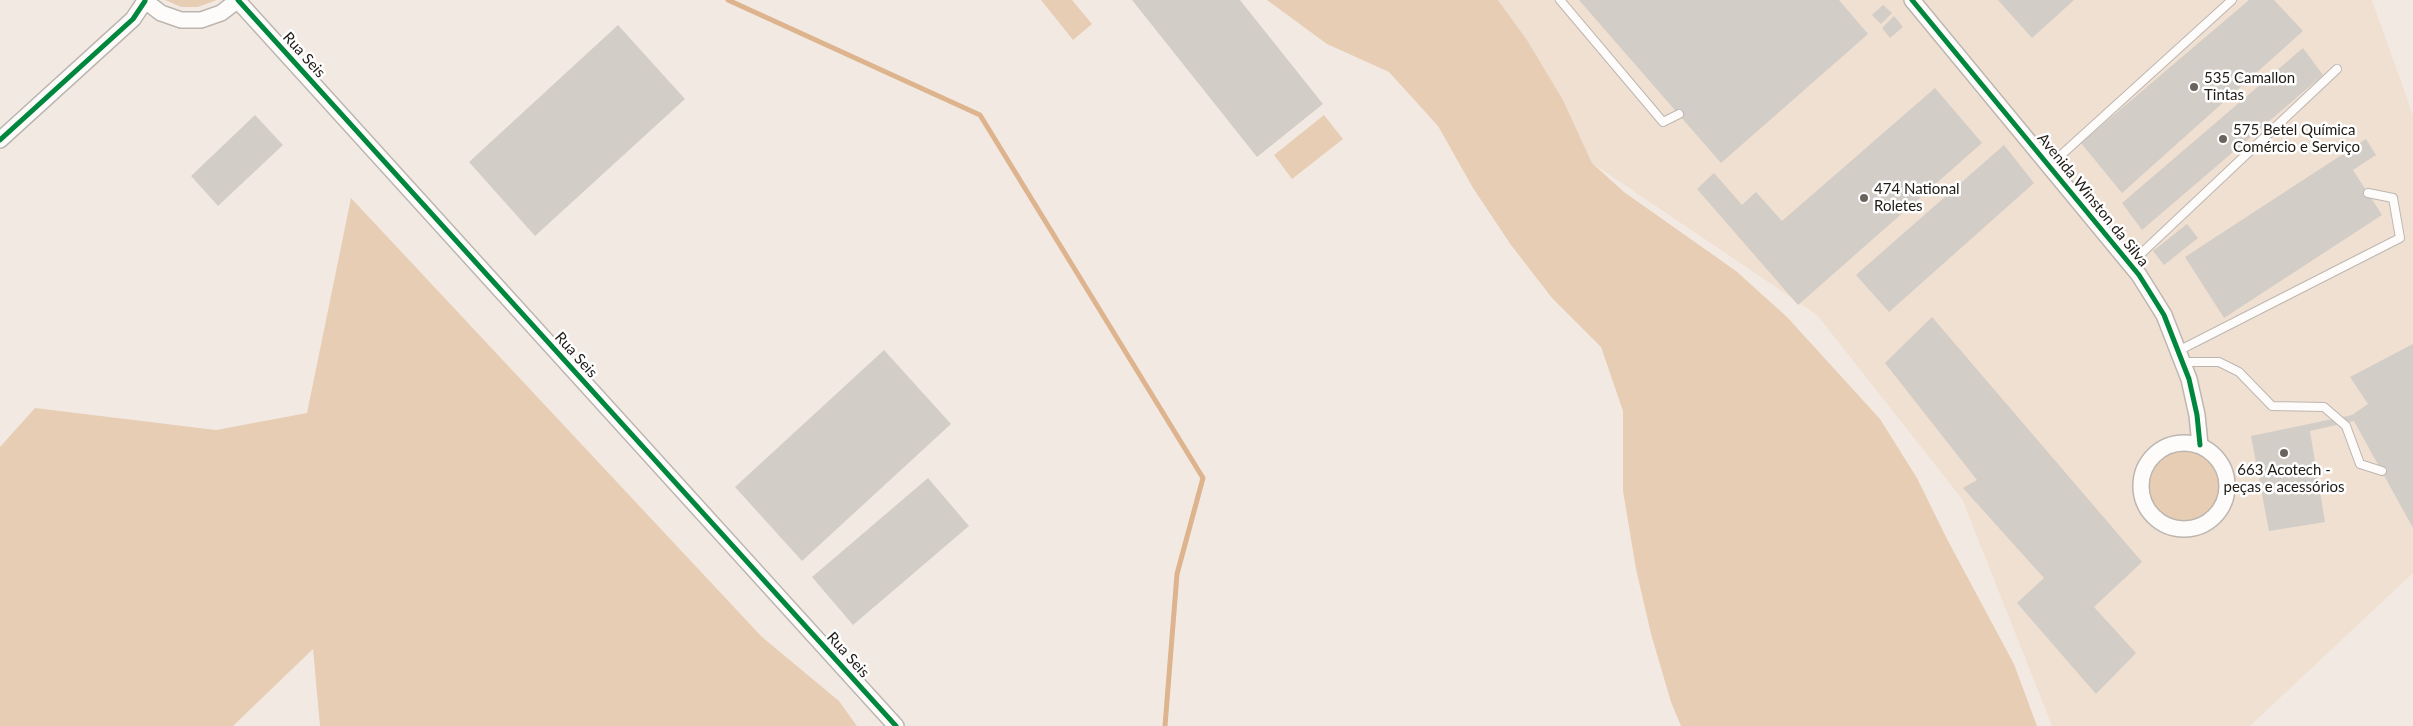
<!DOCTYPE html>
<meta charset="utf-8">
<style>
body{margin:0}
canvas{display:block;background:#f2eae2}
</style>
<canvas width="2413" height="726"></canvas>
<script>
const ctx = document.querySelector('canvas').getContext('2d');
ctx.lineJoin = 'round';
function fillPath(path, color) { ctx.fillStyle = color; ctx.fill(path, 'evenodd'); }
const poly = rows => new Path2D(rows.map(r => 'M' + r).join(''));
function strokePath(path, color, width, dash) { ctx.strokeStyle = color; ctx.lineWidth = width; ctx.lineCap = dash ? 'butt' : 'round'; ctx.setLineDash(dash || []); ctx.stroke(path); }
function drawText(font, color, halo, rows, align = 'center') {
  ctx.font = font + ' Lato,sans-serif'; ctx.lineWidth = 5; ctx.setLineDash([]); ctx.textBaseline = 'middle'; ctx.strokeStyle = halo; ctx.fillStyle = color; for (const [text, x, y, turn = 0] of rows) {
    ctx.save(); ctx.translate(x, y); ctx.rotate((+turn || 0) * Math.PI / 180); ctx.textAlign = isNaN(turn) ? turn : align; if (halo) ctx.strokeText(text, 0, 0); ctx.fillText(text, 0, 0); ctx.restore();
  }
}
fillPath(poly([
 [1498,0,2372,0,2413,115,2413,573,2250,726,2052,726,1962,499,1817,315,1592,163,1563,100,1527,40]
]), '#f0e0d2');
fillPath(poly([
 [165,0,217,0,198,7,181,7],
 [1041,0,1072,0,1092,24,1073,40],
 [1267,0,1498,0,1527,40,1563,100,1592,163,1624,192,1736,271,1787,317,1880,419,1917,478,1947,539,2014,664,2037,726,1681,726,1671,702,1651,634,1636,569,1623,491,1623,411,1601,347,1552,298,1511,245,1473,188,1438,126,1389,72,1327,44],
 [1324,115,1343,139,1292,179,1274,155],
 [351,198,762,637,839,701,857,726,320,726,313,649,233,726,0,726,0,447,35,408,216,430,307,413],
 '2149 486a35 35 0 1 1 70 0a35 35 0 1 1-70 0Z'
]), '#e8cdb5');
strokePath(poly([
 [728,0,980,115,1203,478,1177,574,1165,726]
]), '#ddb48e', 5);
fillPath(poly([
 [1132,0,1240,0,1323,104,1257,157],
 [1579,0,1839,0,1868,34,1721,163],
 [1998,0,2074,0,2032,38],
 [2249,0,2274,0,2303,31,2122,193,2081,143],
 [1883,5,1892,13,1881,24,1872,15],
 [1894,16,1903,27,1890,38,1882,28],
 [618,25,685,99,535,236,469,162],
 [2303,48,2323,75,2142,230,2122,203],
 [1935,88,1982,143,1798,305,1697,189,1714,173,1742,205,1756,192,1782,221],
 [255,115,283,145,218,206,191,176],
 [2366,139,2376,155,2353,170,2382,215,2224,318,2185,257],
 [2004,145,2034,183,1889,312,1856,275],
 [2187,224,2198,238,2164,265,2153,251],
 [1932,317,2142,562,2094,607,2136,653,2096,694,2017,603,2044,578,1963,488,1977,480,1885,363],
 [2413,344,2413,528,2354,421,2310,431,2325,522,2269,531,2251,436,2352,415,2368,404,2350,377],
 [884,350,951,424,802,561,735,487],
 [928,478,969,526,853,625,812,577]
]), '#d3cdc7');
const lane = poly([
 [1560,0,1663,122,1679,114],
 [2049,166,2232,0],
 [2130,264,2337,69],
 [2178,351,2400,238,2393,198,2368,193],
 [2183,362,2219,362,2239,372,2272,406,2324,407,2346,426,2360,464,2382,471]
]);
const street = poly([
 [144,0,161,13,181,20,201,20,221,13,238,0],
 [1912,0,2139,275,2164,315,2189,379,2197,415,2200,445],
 [238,1,896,726],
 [0,140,133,19,145,1],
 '2141 486a43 43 0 1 1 86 0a43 43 0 1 1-86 0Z'
]);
strokePath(lane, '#bdb6b0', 10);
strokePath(street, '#bdb6b0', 18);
strokePath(lane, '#fdfcfb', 8);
strokePath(street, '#fdfcfb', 15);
strokePath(poly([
 [238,0,896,726],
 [1912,0,2139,275,2164,315,2189,379,2197,415,2200,445],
 [0,140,133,19,145,1]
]), '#00873e', 5);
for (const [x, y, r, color] of [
 [2194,87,5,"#6a635d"],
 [2223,139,5,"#6a635d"],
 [1864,198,5,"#6a635d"],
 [2284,453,5,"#6a635d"]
]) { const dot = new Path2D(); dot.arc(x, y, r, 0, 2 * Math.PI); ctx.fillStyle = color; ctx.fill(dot); strokePath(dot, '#fff', 2); }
drawText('15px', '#201b16', '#fff', [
 ["Rua Seis",304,55,48],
 ["Avenida Winston da Silva",2093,200,51],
 ["Rua Seis",576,355,48],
 ["Rua Seis",848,655,48]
]);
drawText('15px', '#201b16', '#fff', [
 ["535 Camallon",2204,78],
 ["Tintas",2204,95],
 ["575 Betel Química",2233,130],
 ["Comércio e Serviço",2233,147],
 ["474 National",1874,189],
 ["Roletes",1874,206],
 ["663 Acotech -",2284,470,"center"],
 ["peças e acessórios",2284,487,"center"]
], 'left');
</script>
